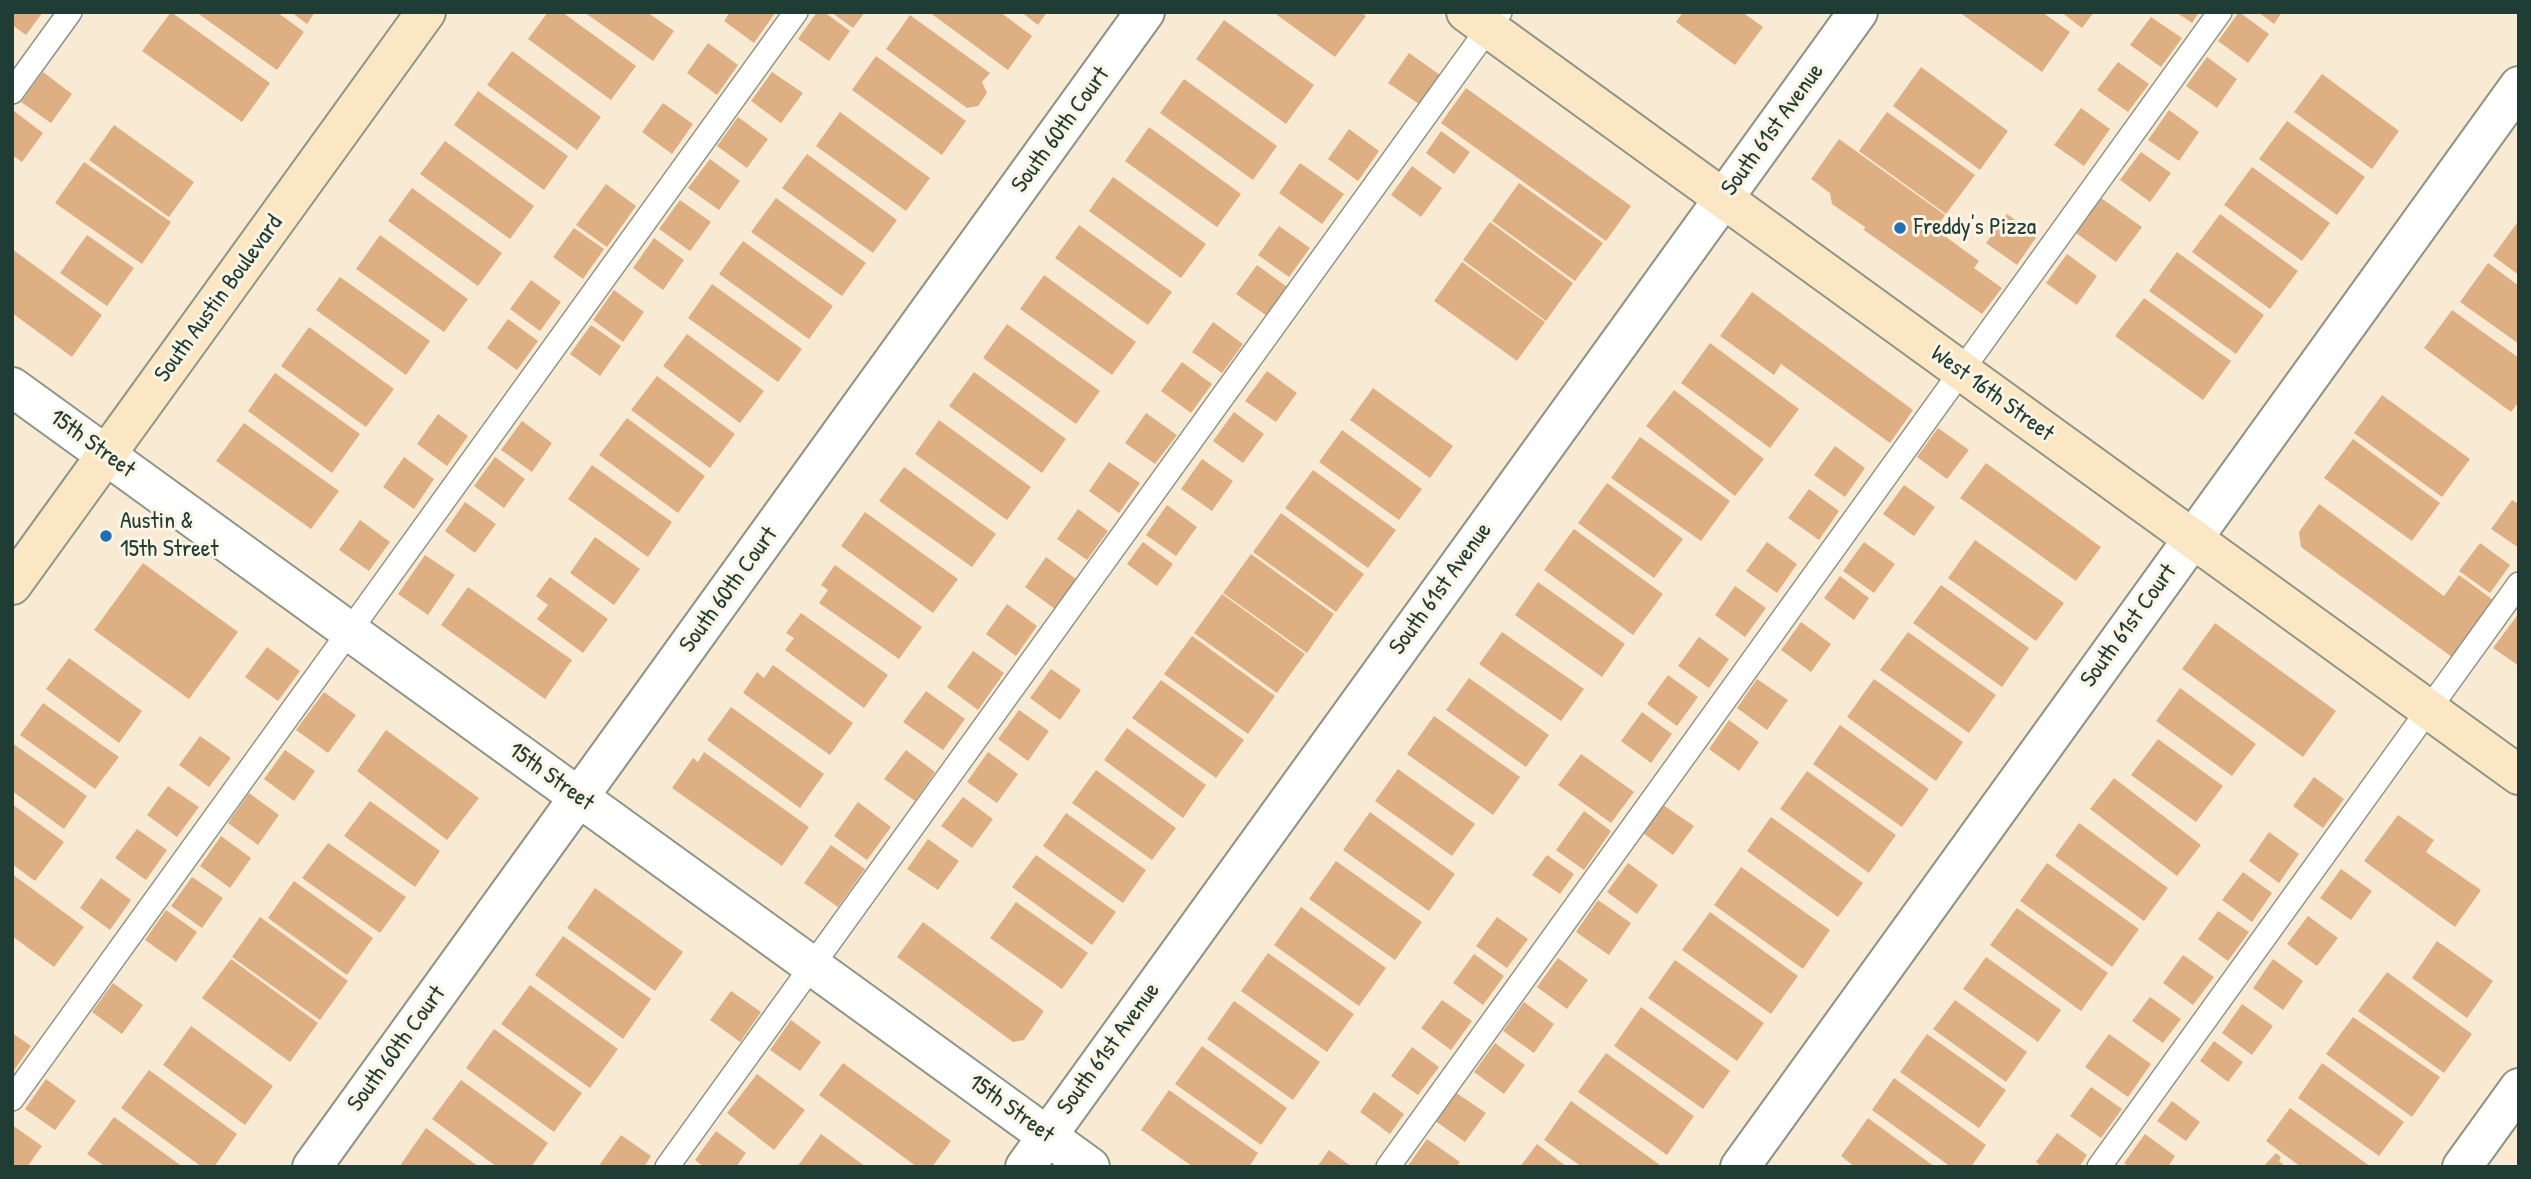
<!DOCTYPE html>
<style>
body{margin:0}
#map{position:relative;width:2531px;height:1179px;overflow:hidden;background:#f8ead3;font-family:"Patrick Hand",sans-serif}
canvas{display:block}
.frame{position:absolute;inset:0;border:14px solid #1f3d34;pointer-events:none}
</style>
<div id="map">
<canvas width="2531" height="1179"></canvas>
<div class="frame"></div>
</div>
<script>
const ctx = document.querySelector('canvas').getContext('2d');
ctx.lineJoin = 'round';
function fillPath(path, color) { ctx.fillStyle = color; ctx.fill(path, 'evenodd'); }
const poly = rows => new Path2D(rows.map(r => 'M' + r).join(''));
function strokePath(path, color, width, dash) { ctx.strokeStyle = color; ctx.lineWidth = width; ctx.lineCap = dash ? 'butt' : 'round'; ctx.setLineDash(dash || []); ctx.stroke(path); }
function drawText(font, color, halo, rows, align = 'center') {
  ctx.font = font + ' "Patrick Hand",sans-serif'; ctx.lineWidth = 6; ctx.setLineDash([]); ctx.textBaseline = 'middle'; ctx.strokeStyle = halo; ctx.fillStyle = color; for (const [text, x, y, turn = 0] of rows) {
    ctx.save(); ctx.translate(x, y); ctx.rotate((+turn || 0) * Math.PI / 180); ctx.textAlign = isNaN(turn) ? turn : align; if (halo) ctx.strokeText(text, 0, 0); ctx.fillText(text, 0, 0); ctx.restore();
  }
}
fillPath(poly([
 [12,12,43,12,26,35,12,25],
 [171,12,270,83,242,122,142,51],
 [196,12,277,12,304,32,277,70],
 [291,12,315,12,307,24],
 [548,12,562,12,636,66,611,100,528,39],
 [584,12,647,12,674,31,653,61],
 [730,12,774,12,775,13,754,43,724,21],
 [817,12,824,12,850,31,829,61,798,39],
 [831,12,865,12,853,28],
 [929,12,1000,12,1032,36,1008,70],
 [1021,12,1047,12,1038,25],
 [1273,12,1361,12,1366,16,1335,57],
 [1683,12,1742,12,1763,27,1735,65,1676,22],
 [1959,12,2042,12,2070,32,2042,72],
 [2061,12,2094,12,2082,28],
 [2176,12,2199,12,2192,23],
 [2239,12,2269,34,2248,63,2218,41],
 [2258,12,2282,12,2274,24],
 [910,15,990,73,982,82,987,93,978,106,967,108,886,49],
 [2151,17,2182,38,2161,67,2130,45],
 [1224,20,1314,85,1286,124,1196,59],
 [708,43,738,65,717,95,687,73],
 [512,51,601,117,577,150,487,85],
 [1409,53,1440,75,1419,104,1388,83],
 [876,56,966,121,942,155,852,90],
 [2207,57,2237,79,2217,108,2186,86],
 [2118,62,2149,84,2128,112,2097,90],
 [1921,67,2008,131,1980,170,1893,106],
 [43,72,72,94,51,123,21,102],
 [772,72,803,93,781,123,751,101],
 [2322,74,2399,131,2372,169,2294,112],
 [1184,79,1277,146,1253,180,1160,113],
 [1466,88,1631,206,1606,241,1441,123],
 [478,91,568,156,544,190,454,125],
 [663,103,693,124,672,154,642,132],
 [2081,108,2110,129,2084,166,2054,145],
 [2169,110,2199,132,2179,161,2148,140],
 [14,111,43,133,22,162,12,155],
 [840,112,930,178,906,211,816,146],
 [1887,112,1975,175,1946,214,1859,151],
 [738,117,768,139,747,168,717,146],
 [2287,121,2365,177,2337,215,2259,159],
 [114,125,194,182,169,217,89,160],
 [1149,127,1241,194,1217,227,1125,161],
 [1349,129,1379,151,1358,181,1328,159],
 [1441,131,1470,152,1454,174,1426,153],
 [1839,139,1945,215,1935,229,1979,261,1974,268,2002,288,1982,314,1864,230,1865,227,1832,204,1830,193,1811,179],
 [445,141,534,206,510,239,420,174],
 [2141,152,2171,173,2150,202,2120,180],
 [807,154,897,220,873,253,782,188],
 [710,159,740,181,719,210,688,188],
 [84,162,171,222,142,264,55,203],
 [1300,163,1344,194,1322,224,1279,193],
 [1412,166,1442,188,1421,217,1391,195],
 [2252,167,2330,223,2302,261,2224,205],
 [1113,177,1206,244,1181,278,1089,211],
 [1519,183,1603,243,1575,281,1492,221],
 [606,184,636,206,607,247,576,225],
 [412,188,502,253,478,286,388,221],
 [776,198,866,263,842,296,751,232],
 [2101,198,2142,227,2116,262,2076,233],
 [680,200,711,222,690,251,659,229],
 [2007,214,2037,236,2017,265,1986,243],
 [2220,214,2298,271,2270,309,2192,252],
 [2519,220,2519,275,2493,256],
 [1490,222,1573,283,1546,321,1463,260],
 [1079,225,1172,292,1148,325,1055,258],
 [1279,226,1310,248,1289,277,1258,255],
 [574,228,604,249,583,279,553,257],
 [87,235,134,268,107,306,60,273],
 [380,235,468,299,444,332,356,269],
 [654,238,684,260,663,290,633,268],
 [743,241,833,306,809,339,719,274],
 [12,249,102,315,72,357,12,313],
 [2177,252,2264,315,2236,354,2149,291],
 [2067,254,2097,276,2077,305,2046,283],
 [1462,262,1545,322,1517,361,1434,301],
 [2488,263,2519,286,2519,344,2460,302],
 [1257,265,1287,287,1267,316,1236,294],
 [1044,275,1136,342,1112,375,1020,309],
 [340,277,430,341,406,375,316,310],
 [531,280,561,302,540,331,510,309],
 [712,284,802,349,778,382,688,318],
 [614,290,644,312,623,342,593,320],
 [1752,292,1913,410,1890,443,1781,364,1774,375,1720,336],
 [2144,298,2231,361,2203,400,2115,336],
 [2452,310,2519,358,2519,401,2511,412,2424,348],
 [508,319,538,341,517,370,487,348],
 [1213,322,1243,344,1222,373,1192,352],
 [1007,324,1100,391,1076,424,983,358],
 [591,325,621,346,600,376,570,354],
 [309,327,394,389,366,427,281,366],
 [687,334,764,391,740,423,663,366],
 [1710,343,1799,409,1770,448,1681,383],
 [1182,362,1212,384,1191,413,1161,391],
 [1267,371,1297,393,1276,422,1245,401],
 [974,372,1066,439,1042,473,949,406],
 [275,373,360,434,332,473,248,411],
 [657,376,735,434,710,468,631,410],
 [1373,388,1453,446,1430,478,1350,420],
 [1674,390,1764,459,1735,496,1646,426],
 [2382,395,2470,459,2442,497,2354,433],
 [1234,412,1264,434,1243,463,1213,441],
 [1146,413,1177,435,1155,464,1125,443],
 [438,414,468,436,447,466,417,444],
 [627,418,705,476,678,513,599,455],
 [939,420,1031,487,1007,520,915,454],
 [522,421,552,443,532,472,501,450],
 [244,423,339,491,311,529,216,461],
 [1938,428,1969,450,1947,479,1917,457],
 [1342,430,1422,489,1399,520,1319,462],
 [1640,437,1730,501,1701,541,1611,478],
 [2353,439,2440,503,2412,541,2324,478],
 [1835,446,1865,468,1845,497,1814,475],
 [404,457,434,479,414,509,383,487],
 [495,457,525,479,504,508,474,486],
 [1202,459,1233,481,1212,511,1181,489],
 [1109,462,1140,483,1119,513,1089,491],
 [1986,463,2101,547,2076,581,1960,498],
 [592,465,672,522,648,557,568,499],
 [904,467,996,534,972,567,879,501],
 [1313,470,1396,530,1368,568,1285,508],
 [1607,483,1683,539,1654,578,1578,523],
 [1904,485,1935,507,1914,536,1883,514],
 [1809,489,1839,511,1819,540,1788,518],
 [2512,500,2519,504,2519,548,2491,529],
 [465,502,496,524,475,553,445,531],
 [2319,504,2444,596,2459,575,2493,600,2452,657,2301,547,2299,532],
 [1167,505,1197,527,1176,556,1146,535],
 [1078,509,1108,531,1087,560,1057,539],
 [865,512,958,579,933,613,841,546],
 [1281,513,1364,574,1336,612,1253,552],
 [360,520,390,542,369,571,339,550],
 [1574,529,1663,594,1633,635,1544,570],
 [595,537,640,569,614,605,570,573],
 [1975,540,2064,603,2036,641,1948,578],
 [1143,542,1173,564,1157,586,1127,564],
 [1767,542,1797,564,1777,593,1746,571],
 [1864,542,1895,564,1874,593,1843,571],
 [2480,543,2510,565,2490,593,2459,571],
 [1251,554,1334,614,1307,653,1223,593],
 [425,555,455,575,428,615,398,594],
 [1046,557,1076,579,1055,609,1025,587],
 [143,563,238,632,189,699,94,630],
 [835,565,922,627,899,659,819,603,828,590,821,585],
 [1840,576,1869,598,1854,620,1824,598],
 [550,577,608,619,583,653,537,619,548,605,536,596],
 [1538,582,1625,644,1602,677,1515,615],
 [1941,585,2029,648,2002,687,1913,623],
 [1735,586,1766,608,1745,637,1715,615],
 [468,587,572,660,545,699,441,625],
 [1222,594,1305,654,1277,693,1194,633],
 [1007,604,1037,626,1016,656,986,634],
 [801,613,888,675,864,708,785,650,794,638,786,633],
 [2519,613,2519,666,2493,648],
 [1801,622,1831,644,1811,672,1781,650],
 [2215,623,2336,711,2303,757,2182,669],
 [1502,632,1584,689,1561,721,1479,664],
 [1908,632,1996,695,1969,733,1880,670],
 [1192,636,1275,696,1248,734,1164,674],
 [1699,637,1729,659,1709,688,1678,666],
 [267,647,300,671,278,701,245,677],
 [973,651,1004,673,978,710,947,687],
 [69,658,142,711,119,743,46,689],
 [773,665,853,723,830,755,743,693,757,672,764,678],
 [1051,669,1081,690,1060,720,1030,698],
 [1668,675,1698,697,1677,726,1647,704],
 [1469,678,1549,735,1526,767,1446,710],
 [1757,679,1788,700,1767,730,1737,708],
 [1874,679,1963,742,1936,781,1847,717],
 [1161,680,1244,740,1216,778,1132,718],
 [2180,688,2256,744,2232,776,2156,721],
 [926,691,965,719,943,750,903,722],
 [324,692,356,715,328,753,296,730],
 [43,703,119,757,95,789,20,735],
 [731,707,824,774,800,808,707,740],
 [1019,710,1049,731,1028,761,998,739],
 [1642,712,1672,734,1651,763,1621,741],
 [1434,716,1520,777,1493,815,1407,754],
 [1729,720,1759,742,1739,771,1709,749],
 [1840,725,1929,789,1902,827,1813,764],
 [1127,728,1206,785,1183,818,1104,760],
 [386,730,479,798,447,840,357,771],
 [200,736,231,758,209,787,179,765],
 [2158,739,2223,786,2196,822,2131,775],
 [12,743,87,796,64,829,12,791],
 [285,750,315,771,294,801,264,779],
 [906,750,935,772,915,801,884,779],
 [704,752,809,827,782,866,672,788,693,758,698,762],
 [988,752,1018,774,997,803,967,782],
 [1581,754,1634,792,1611,823,1558,785],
 [1398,769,1475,824,1452,856,1375,801],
 [1096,770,1176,828,1152,860,1072,803],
 [1807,771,1896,835,1869,873,1780,809],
 [2314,777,2344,799,2323,828,2293,806],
 [2114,778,2201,845,2177,876,2090,809],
 [168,786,199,807,177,837,147,815],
 [249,793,279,815,258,845,228,823],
 [963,797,993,819,972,848,941,826],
 [370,801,440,851,415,887,344,836],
 [858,802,891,827,867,860,834,836],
 [12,804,64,842,35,881,12,864],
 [1663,805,1694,826,1673,855,1643,833],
 [1584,811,1611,831,1584,870,1556,850],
 [1370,812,1455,874,1429,911,1343,850],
 [1066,813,1146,870,1123,903,1043,846],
 [2398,815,2434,840,2426,852,2481,890,2455,927,2364,861],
 [1771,817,1863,883,1838,917,1747,851],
 [2079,823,2168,888,2144,921,2055,856],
 [137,829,167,850,146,880,115,858],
 [2269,832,2299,854,2279,883,2249,861],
 [221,836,251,858,230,888,200,866],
 [928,839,959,861,938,890,907,869],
 [328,843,406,897,380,933,302,878],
 [831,845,865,869,838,907,804,883],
 [1036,855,1116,912,1092,945,1012,887],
 [1547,855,1574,874,1560,894,1532,875],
 [1336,861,1422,922,1395,960,1309,899],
 [1628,863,1658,885,1637,914,1607,892],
 [2047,863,2139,929,2112,967,2020,901],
 [1741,867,1830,930,1803,969,1714,905],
 [2341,869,2372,891,2351,920,2320,898],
 [2243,872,2272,893,2252,922,2222,900],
 [12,874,84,927,54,967,12,936],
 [192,877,223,898,202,928,171,906],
 [101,878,131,900,110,930,80,908],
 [294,881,373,938,347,975,268,918],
 [595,888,683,952,655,991,567,928],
 [1598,900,1631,923,1609,955,1576,932],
 [1016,902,1088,953,1062,989,990,938],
 [1301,907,1386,968,1359,1006,1274,945],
 [2017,908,2108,973,2081,1011,1990,945],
 [166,910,197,932,176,962,145,940],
 [2218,911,2249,932,2228,961,2198,939],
 [1710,912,1798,976,1771,1014,1682,950],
 [2308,916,2338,938,2317,966,2287,944],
 [260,917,348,981,320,1020,232,957],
 [1497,917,1528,939,1507,968,1476,946],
 [923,922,1044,1011,1024,1040,1013,1042,897,957],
 [563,936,651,999,623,1039,535,975],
 [2437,941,2493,981,2467,1018,2412,978],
 [1268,953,1354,1014,1327,1052,1241,991],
 [1474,954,1504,976,1483,1005,1453,983],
 [2183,955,2214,977,2193,1005,2163,983],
 [1986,957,2061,1010,2038,1042,1963,989],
 [1558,958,1588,980,1567,1009,1537,987],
 [231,959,318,1023,290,1062,202,998],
 [2273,959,2303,981,2283,1010,2253,988],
 [1675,960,1764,1023,1737,1061,1648,998],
 [2387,972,2472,1034,2444,1073,2358,1011],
 [113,983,143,1005,122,1034,92,1012],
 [530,985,618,1049,590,1088,501,1024],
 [731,991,761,1012,740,1042,710,1020],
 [2150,997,2181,1019,2163,1043,2132,1021],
 [1442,1000,1472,1021,1451,1050,1421,1028],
 [1955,1000,2027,1052,2006,1082,1933,1029],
 [1234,1001,1320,1062,1293,1100,1207,1039],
 [1524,1002,1554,1024,1534,1053,1503,1031],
 [2242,1004,2273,1026,2252,1055,2222,1033],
 [1641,1007,1730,1071,1703,1109,1614,1046],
 [2353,1017,2440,1077,2412,1117,2326,1054],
 [791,1020,821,1042,800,1071,770,1050],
 [191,1026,273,1086,245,1125,163,1065],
 [494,1029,582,1093,554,1132,466,1068],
 [12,1033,31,1046,12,1073],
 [1927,1034,2006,1090,1979,1128,1900,1072],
 [2109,1034,2151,1064,2128,1097,2085,1067],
 [2214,1041,2243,1062,2228,1082,2200,1061],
 [1495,1043,1525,1065,1504,1094,1474,1072],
 [1202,1046,1287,1108,1261,1145,1175,1084],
 [1412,1047,1439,1067,1418,1095,1391,1076],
 [1606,1053,1694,1116,1667,1155,1578,1092],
 [843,1063,951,1141,932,1167,917,1167,819,1095],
 [2322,1063,2404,1122,2379,1156,2298,1098],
 [149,1070,237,1134,214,1167,202,1167,121,1108],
 [757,1074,805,1110,774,1150,727,1113],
 [1894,1078,1986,1145,1971,1167,1951,1167,1872,1110],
 [46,1079,76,1101,55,1130,25,1109],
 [461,1080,548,1143,531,1167,497,1167,432,1119],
 [2091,1087,2122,1109,2101,1138,2070,1116],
 [1169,1090,1258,1153,1249,1167,1193,1167,1141,1130],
 [1374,1092,1404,1114,1390,1134,1360,1112],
 [1455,1092,1486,1113,1465,1142,1434,1120],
 [1571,1101,1660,1165,1659,1167,1582,1167,1544,1140],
 [2172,1101,2200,1122,2186,1141,2157,1121],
 [2290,1108,2371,1167,2301,1167,2266,1141],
 [114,1117,183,1167,106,1167,87,1154],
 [1868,1118,1935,1167,1855,1167,1841,1156],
 [12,1125,42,1146,27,1167,12,1167],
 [426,1128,479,1167,399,1167],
 [716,1131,746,1153,736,1167,704,1167,695,1160],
 [2057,1133,2087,1155,2079,1167,2042,1167,2036,1162],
 [821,1134,866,1167,797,1167],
 [2145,1134,2175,1156,2168,1167,2129,1167,2124,1163],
 [621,1135,651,1156,644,1167,603,1167,600,1164],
 [1427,1139,1460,1162,1456,1167,1407,1167],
 [1537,1144,1567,1167,1520,1167],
 [1329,1150,1352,1167,1317,1167],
 [2276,1153,2281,1157,2279,1161,2286,1167,2263,1167]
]), '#dfaf84');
const lane = poly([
 [12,92,70,12],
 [12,1099,796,12],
 [667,1167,1500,12],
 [1388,1167,2220,12],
 [2099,1167,2519,584]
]);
const street = poly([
 [12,387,1090,1167],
 [312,1167,1145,12],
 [1025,1167,1858,12],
 [1740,1167,2519,86],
 [2462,1167,2519,1088]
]);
const secondary = poly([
 [1466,12,2519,775],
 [12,585,426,12]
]);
strokePath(lane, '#8c9484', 26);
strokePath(street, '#8c9484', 42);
strokePath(secondary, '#8c9484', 42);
strokePath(lane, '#fff', 23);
strokePath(street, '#fff', 38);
strokePath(secondary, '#fbe7c3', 38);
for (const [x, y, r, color] of [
 [1900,228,7,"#1f6fb2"],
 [106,536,7,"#1f6fb2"]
]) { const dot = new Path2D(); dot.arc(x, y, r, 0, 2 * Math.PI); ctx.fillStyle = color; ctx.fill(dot); strokePath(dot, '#fcf5e5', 2.5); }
drawText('24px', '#1f3d34', '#fcf5e5', [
 ["South 60th Court",1061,130,-54],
 ["South 61st Avenue",1773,130,-54],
 ["South Austin Boulevard",219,299,-54],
 ["West 16th Street",1992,394,36],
 ["15th Street",92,444,36],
 ["South 61st Avenue",1441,589,-54],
 ["South 60th Court",729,590,-54],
 ["South 61st Court",2129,626,-54],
 ["15th Street",551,777,36],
 ["South 60th Court",397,1049,-54],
 ["South 61st Avenue",1109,1049,-54],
 ["15th Street",1011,1109,36]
]);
drawText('24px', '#1f3d34', '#fcf5e5', [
 ["Freddy's Pizza",1914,228],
 ["Austin &",120,522],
 ["15th Street",120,550]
], 'left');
</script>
